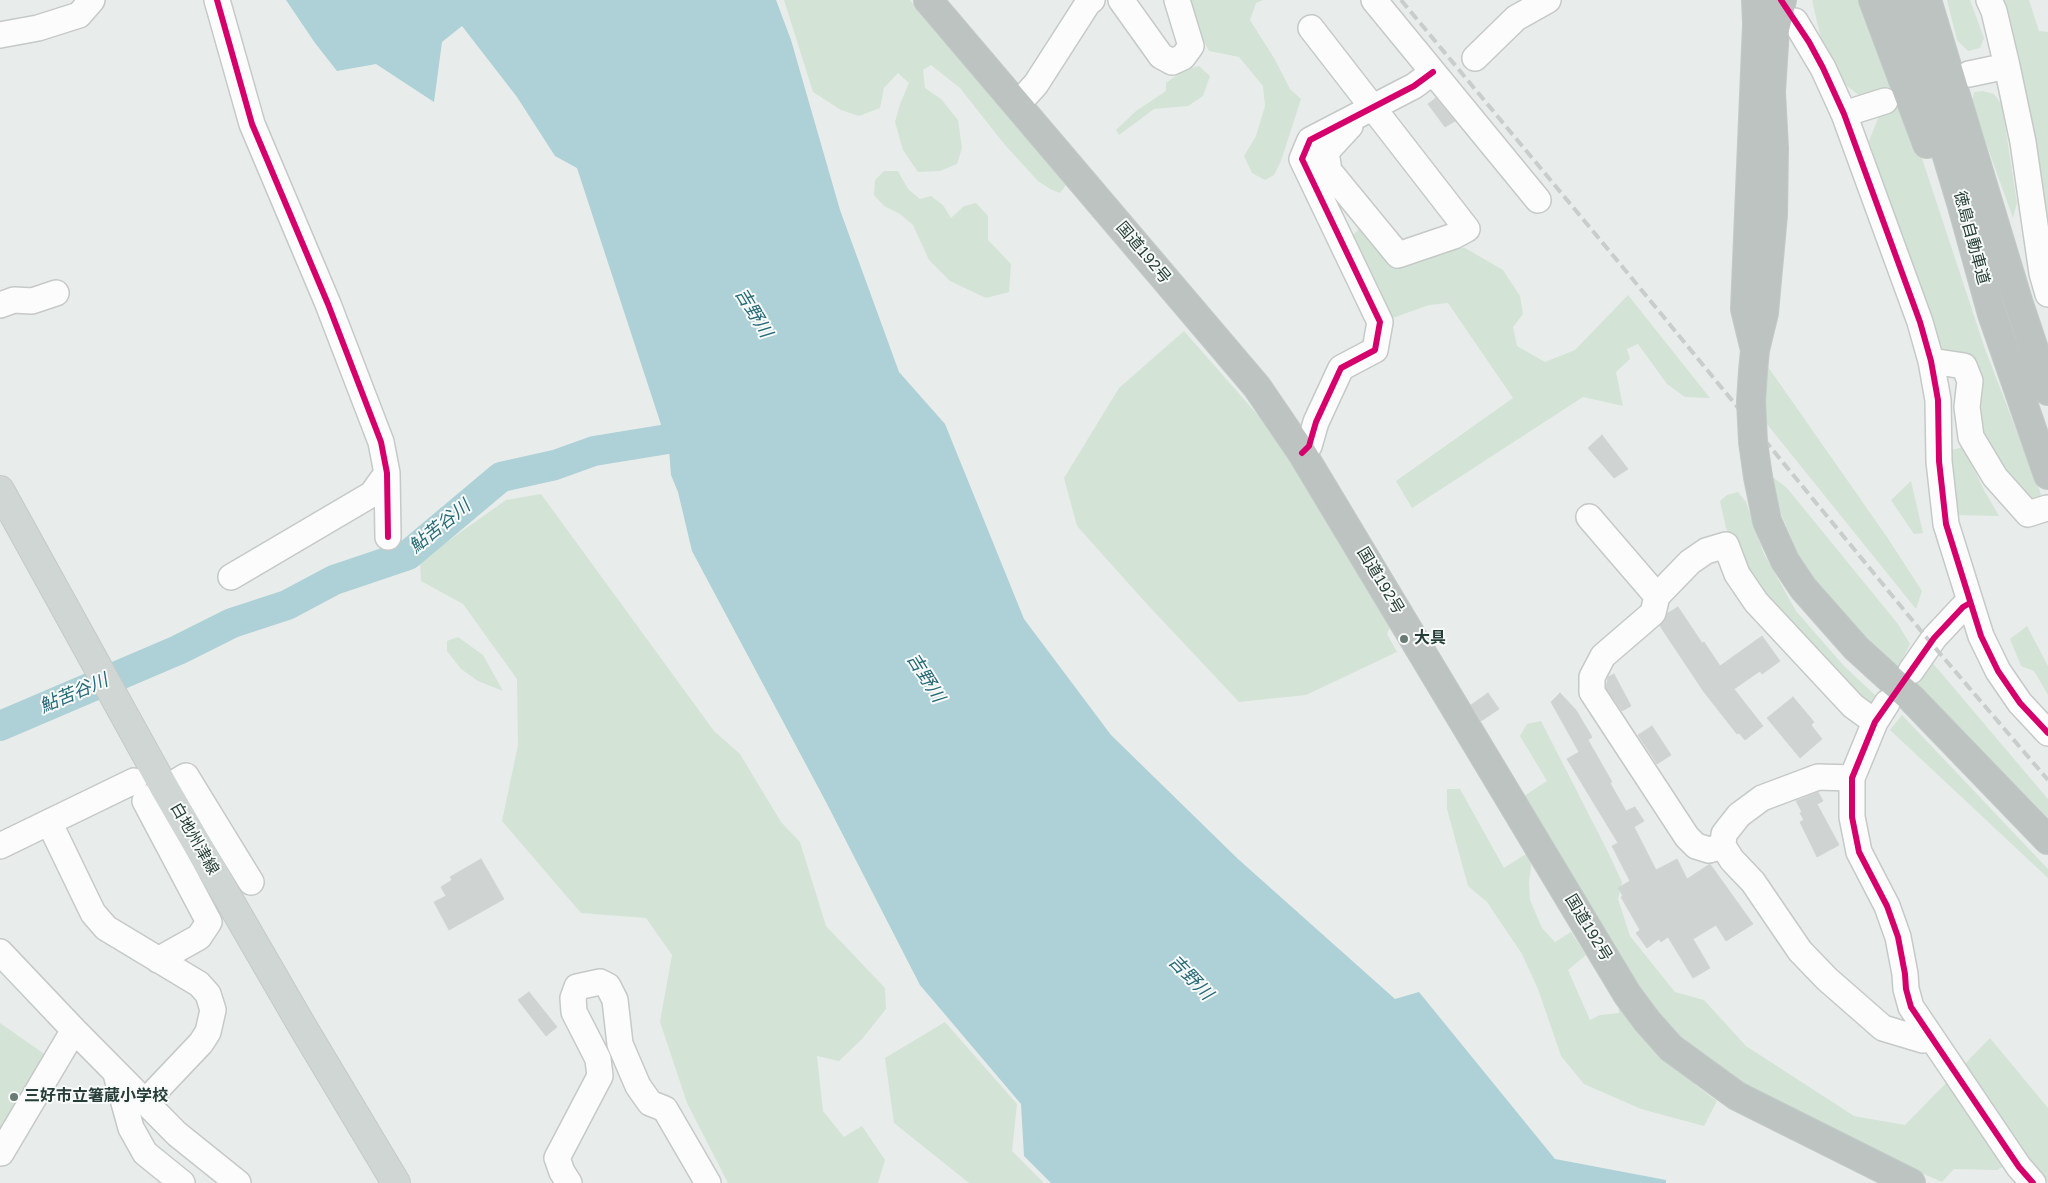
<!DOCTYPE html>
<meta charset="utf-8">
<style>
body{margin:0}
canvas{display:block;background:#e8ecea}
</style>
<canvas width="2048" height="1183"></canvas>
<script>
const ctx = document.querySelector('canvas').getContext('2d');
ctx.lineJoin = 'round';
function fillPath(path, color) { ctx.fillStyle = color; ctx.fill(path, 'evenodd'); }
const poly = rows => new Path2D(rows.map(r => 'M' + r).join(''));
function strokePath(path, color, width, dash) { ctx.strokeStyle = color; ctx.lineWidth = width; ctx.lineCap = dash ? 'butt' : 'round'; ctx.setLineDash(dash || []); ctx.stroke(path); }
function drawText(font, color, halo, rows, align = 'center') {
  ctx.font = font + ' Helvetica,"Noto Sans JP",sans-serif'; ctx.lineWidth = 4; ctx.setLineDash([]); ctx.textBaseline = 'middle'; ctx.strokeStyle = halo; ctx.fillStyle = color; for (const [text, x, y, turn = 0] of rows) {
    ctx.save(); ctx.translate(x, y); ctx.rotate((+turn || 0) * Math.PI / 180); ctx.textAlign = isNaN(turn) ? turn : align; if (halo) ctx.strokeText(text, 0, 0); ctx.fillText(text, 0, 0); ctx.restore();
  }
}
fillPath(poly([
 [784,0,910,0,1066,185,1060,193,1050,189,1038,181,1005,145,960,88,931,65,923,70,925,88,941,99,958,120,962,148,957,164,940,171,918,172,903,150,895,122,900,104,909,83,898,73,884,88,880,108,859,116,841,110,813,92],
 [1188,0,1263,0,1256,3,1250,20,1274,58,1290,89,1301,99,1281,161,1274,175,1265,180,1252,173,1244,156,1256,136,1265,106,1263,86,1239,57,1209,51,1201,36],
 [1812,0,1860,0,1893,86,1871,95,1860,96,1843,83,1822,43],
 [1947,0,1970,0,1984,38,1980,48,1968,51,1957,40],
 [1998,0,2029,0,2039,31,2048,32,2048,223,2029,111],
 [1199,66,1210,76,1203,96,1188,106,1154,109,1119,135,1116,130,1136,111,1166,91,1166,83,1184,70],
 [1983,91,1994,94,2002,105,2017,203,2013,218,1972,104,1974,92],
 [1894,107,1906,110,1985,349,2041,494,2035,505,2026,504,1977,434,1975,408,1941,354,1869,141,1879,116],
 [884,171,898,171,908,189,920,199,931,196,943,205,951,218,964,206,976,203,988,216,988,240,1011,264,1009,292,986,298,950,281,929,260,913,225,900,214,884,206,874,195,875,180],
 [1359,229,1390,266,1441,247,1465,248,1503,270,1520,296,1523,314,1513,327,1517,346,1545,362,1575,350,1628,295,1710,398,1685,397,1667,384,1638,344,1627,349,1630,359,1616,372,1623,406,1583,397,1412,508,1396,481,1513,398,1448,303,1429,305,1387,320,1349,239],
 [1184,331,1285,446,1390,627,1387,634,1397,652,1306,695,1239,702,1145,602,1077,526,1064,478,1119,388],
 [1766,364,1887,537,1922,591,1916,609,1766,423],
 [1963,447,1984,490,1999,516,1957,515,1952,450],
 [1770,475,1787,488,1898,624,1910,644,1898,668,1854,628,1818,592,1798,554,1777,504],
 [1911,481,1923,533,1914,534,1891,500],
 [1738,492,1746,502,1764,554,1796,611,1844,666,1877,697,1869,710,1761,593,1741,560,1726,528,1720,501,1727,495],
 [541,494,714,731,740,754,781,822,800,842,826,926,885,988,886,1009,862,1039,839,1061,817,1056,823,1111,844,1137,862,1126,885,1160,878,1183,728,1183,687,1103,660,1022,672,955,646,918,581,913,502,821,518,745,517,679,463,604,421,581,420,561,506,500],
 [2027,626,2048,666,2048,695,2034,671,2021,666,2010,639],
 [458,637,483,655,503,691,478,681,461,669,447,651,447,641],
 [1931,661,2048,799,2048,821,1915,684],
 [1902,715,2048,869,2048,878,1890,730],
 [1541,721,1608,852,1622,882,1618,899,1630,936,1675,992,1704,1000,1746,1046,1854,1116,1905,1125,1990,1038,2048,1108,2048,1183,2022,1156,1997,1170,1954,1169,1942,1182,1825,1131,1709,1066,1694,1084,1717,1101,1704,1126,1641,1109,1584,1084,1561,1056,1538,989,1522,954,1487,902,1468,886,1447,809,1447,789,1460,789,1504,868,1529,852,1532,860,1529,881,1530,900,1542,928,1555,942,1571,932,1586,955,1568,970,1590,1020,1600,1015,1619,1013,1615,956,1521,798,1547,781,1520,736,1527,724],
 [945,1022,1017,1104,1012,1151,1044,1183,969,1183,894,1123,885,1058],
 [0,1023,50,1058,0,1132]
]), '#d3e4d7');
fillPath(poly([
 [286,0,776,0,791,40,840,210,899,372,945,424,1024,619,1111,735,1238,859,1395,999,1419,992,1555,1159,1666,1180,1666,1183,1051,1183,1024,1156,1021,1104,920,985,826,802,692,551,678,492,671,475,669,449,577,168,555,156,517,97,462,26,442,42,434,102,376,64,337,71,315,43]
]), '#add1d6');
strokePath(poly([
 [0,726,178,650,232,623,287,605,334,580,408,555,501,477,555,465,594,451,686,436,700,421]
]), '#add1d6', 30);
const building = poly([
 [1436,98,1455,121,1445,127,1428,104,1436,98],
 [1602,435,1628,469,1614,478,1588,448,1602,435],
 [1678,607,1702,643,1704,642,1720,666,1762,636,1780,661,1762,674,1760,671,1734,689,1763,726,1745,740,1739,733,1737,734,1704,692,1660,626,1668,613,1678,607],
 [1614,674,1631,706,1622,711,1606,688,1608,677,1614,674],
 [1488,693,1499,709,1481,721,1471,705,1488,693],
 [1560,693,1576,710,1592,737,1588,740,1612,782,1610,783,1626,811,1635,807,1644,821,1634,827,1656,870,1677,859,1687,879,1710,864,1753,924,1726,941,1716,925,1693,939,1710,968,1693,978,1668,937,1661,942,1659,939,1647,948,1636,933,1640,930,1621,897,1623,896,1618,888,1630,881,1612,846,1618,843,1567,759,1579,752,1551,702,1560,693],
 [1793,697,1814,722,1811,725,1822,739,1800,758,1767,718,1793,697],
 [1652,726,1671,755,1657,764,1638,735,1652,726],
 [1818,792,1823,801,1817,804,1839,845,1817,857,1800,822,1804,820,1800,813,1802,812,1796,801,1818,792],
 [481,859,504,899,449,930,434,902,446,896,441,887,452,880,450,877,481,859],
 [529,992,557,1027,546,1036,518,1000,529,992]
]);
fillPath(building, '#cfd3d1');
strokePath(building, '#d1d5d3', 1);
const minor = poly([
 [217,0,252,124,328,304,381,442,387,473,388,537],
 [1121,0,1161,56,1172,62,1183,57,1191,46,1177,0],
 [1374,0,1538,200],
 [1989,0,1994,11,2007,66,2023,142,2042,273,2048,294],
 [1795,21,1823,68,1844,114,1920,322,1931,361,1938,400,1939,461,1946,524,1981,636,1998,671,2020,703,2048,733],
 [1311,28,1467,229,1454,236,1398,255,1329,171,1326,152,1350,126],
 [0,35,38,28,79,15,92,0],
 [1475,58,1516,18,1548,0],
 [1969,74,2007,66],
 [1017,105,1036,84,1088,3,1092,0],
 [1844,114,1885,101],
 [0,305,14,300,32,301,56,293],
 [1931,361,1964,366,1970,381,1967,407,1971,437,1995,477,2028,514,2047,508],
 [1302,453,1309,446,1316,422,1341,368,1375,350,1380,322,1302,159,1310,140,1414,86,1433,72],
 [1589,517,1657,596,1653,613,1603,656,1592,677,1592,692,1687,837,1696,846,1709,850,1723,846],
 [231,577,372,494,387,473],
 [1657,596,1690,562,1706,551,1726,545,1737,574,1756,602,1853,706,1875,722],
 [1911,671,1934,638,1963,607,1970,603],
 [1887,703,1875,722,1852,778,1852,817,1859,852,1887,906,1898,937,1905,974,1906,989,1911,1007,2019,1167,2033,1183],
 [1852,778,1818,777,1762,798,1739,815,1724,834,1723,846,1732,860,1753,882,1800,951,1827,979,1883,1028,1923,1040,1931,1038],
 [49,822,93,913,106,928,199,984,208,994,213,1010,208,1032,201,1043,145,1102],
 [0,846,134,781],
 [0,952,74,1030,177,1134,238,1183],
 [158,960,199,937,209,922,145,801,186,776,251,882],
 [116,1074,131,1128,145,1153,182,1183],
 [1,1153,74,1030],
 [569,1183,562,1172,557,1158,600,1076,598,1059,574,1012,573,998,577,987,600,982,608,986,615,1000,620,1044,638,1086,650,1103,665,1109,708,1183]
]);
const major = poly([
 [0,490,164,787,301,1024,396,1183]
]);
const highway = poly([
 [928,0,1257,387,1302,453,1627,994,1647,1021,1671,1048,1737,1096,1911,1183],
 [1873,0,1927,144],
 [1900,0,1962,206,1992,314,2048,475],
 [1927,0,2019,304,2048,391],
 [1754,346,1745,309,1757,24,1756,0],
 [1753,371,1755,350,1764,313,1773,215,1774,148,1771,92,1775,29,1782,0],
 [1758,477,1767,521,1785,561,1803,588,1856,648,1911,698,2048,840]
]);
strokePath(minor, '#c5c9c7', 28);
strokePath(major, '#c3cac8', 30);
strokePath(highway, '#c3cac8', 30);
strokePath(minor, '#fcfcfc', 25);
strokePath(major, '#d0d6d4', 28);
strokePath(highway, '#bdc3c1', 28);
strokePath(poly([
 [1401,0,1621,265,1931,643,2048,780]
]), '#c9cdcb', 4, [10, 5]);
const highwayBridge = poly([
 [1753,371,1751,401,1753,442,1758,477]
]);
strokePath(highwayBridge, '#c3cac8', 30, []);
strokePath(highwayBridge, '#bdc3c1', 28);
strokePath(poly([
 [217,0,252,124,328,304,381,442,387,473,388,537],
 [1781,0,1809,42,1823,68,1844,114,1920,322,1931,361,1938,400,1939,461,1946,524,1981,636,1998,671,2020,703,2048,733],
 [1302,453,1309,446,1316,422,1341,368,1375,350,1380,322,1302,159,1310,140,1414,86,1433,72],
 [1970,603,1963,607,1934,638,1875,722,1852,778,1852,817,1859,852,1887,906,1898,937,1905,974,1906,989,1911,1007,2019,1167,2033,1183]
]), '#d6006c', 6);
for (const [x, y, r, color] of [
 [1404,639,5,"#6a7b76"],
 [14,1097,5,"#6a7b76"]
]) { const dot = new Path2D(); dot.arc(x, y, r, 0, 2 * Math.PI); ctx.fillStyle = color; ctx.fill(dot); strokePath(dot, '#f7faf8', 2); }
drawText('16px', '#263e37', '#f7faf8', [
 ["徳島自動車道",1971,238,75],
 ["国道192号",1143,253,50],
 ["国道192号",1380,581,59],
 ["白地州津線",194,839,60],
 ["国道192号",1588,928,59]
]);
drawText('bold 16px', '#263e37', '#f7faf8', [
 ["大具",1414,639],
 ["三好市立箸蔵小学校",24,1097]
], 'left');
drawText('italic 18px', '#256a76', '#f7faf8', [
 ["吉野川",753,313,59],
 ["鮎苦谷川",440,527,-39],
 ["吉野川",925,678,58],
 ["鮎苦谷川",74,694,-23],
 ["吉野川",1190,978,46]
]);
</script>
